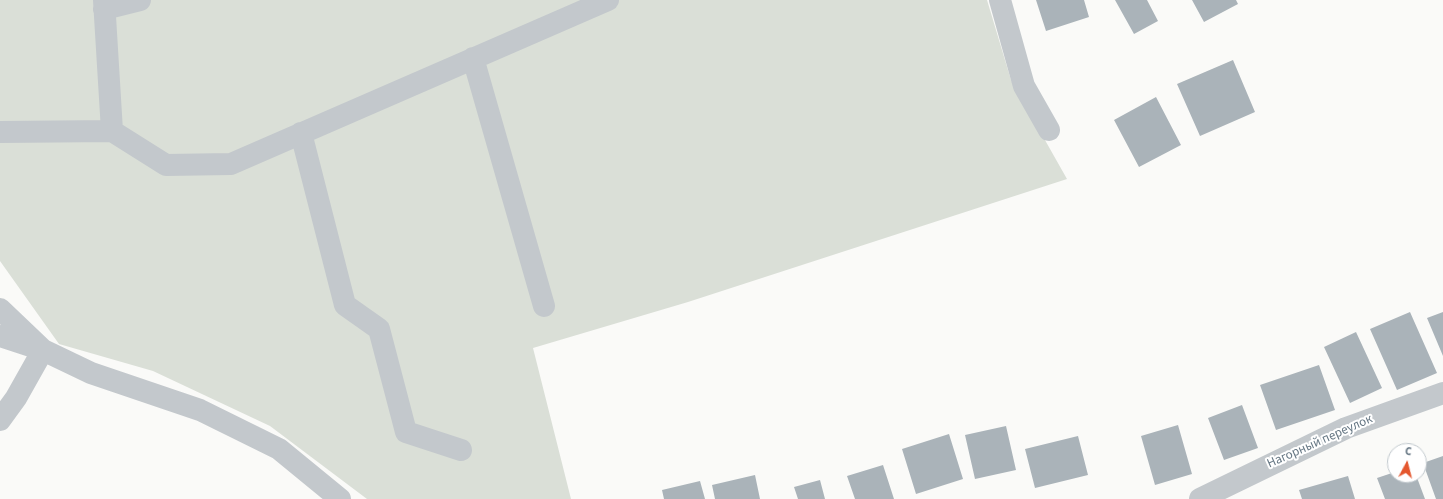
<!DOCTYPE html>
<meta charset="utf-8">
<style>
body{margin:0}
#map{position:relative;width:1443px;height:499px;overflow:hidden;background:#fafaf8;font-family:"Source Sans 3",sans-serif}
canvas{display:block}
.north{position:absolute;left:1387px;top:443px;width:40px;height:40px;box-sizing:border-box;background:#fff;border:1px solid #c1c8cd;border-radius:50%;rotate:7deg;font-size:11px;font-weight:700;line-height:16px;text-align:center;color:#657683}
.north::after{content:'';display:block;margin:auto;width:14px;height:18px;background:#e4572e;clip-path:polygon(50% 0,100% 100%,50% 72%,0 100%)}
</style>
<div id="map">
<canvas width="1443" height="499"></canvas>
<div class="north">С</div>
</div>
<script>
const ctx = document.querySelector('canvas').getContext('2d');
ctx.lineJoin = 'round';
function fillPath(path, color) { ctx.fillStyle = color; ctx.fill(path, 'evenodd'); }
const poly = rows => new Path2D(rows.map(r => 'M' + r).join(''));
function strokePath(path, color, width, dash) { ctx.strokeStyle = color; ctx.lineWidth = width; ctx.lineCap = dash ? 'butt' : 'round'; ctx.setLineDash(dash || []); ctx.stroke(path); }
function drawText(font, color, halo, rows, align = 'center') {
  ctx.font = font + ' "Source Sans 3",sans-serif'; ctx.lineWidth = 4; ctx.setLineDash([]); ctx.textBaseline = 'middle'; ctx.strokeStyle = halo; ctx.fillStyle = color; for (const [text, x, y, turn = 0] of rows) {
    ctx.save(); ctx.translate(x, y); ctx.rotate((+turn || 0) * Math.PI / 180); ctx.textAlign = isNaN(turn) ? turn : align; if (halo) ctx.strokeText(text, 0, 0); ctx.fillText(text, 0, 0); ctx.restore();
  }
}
fillPath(poly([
 [0,0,987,0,1011,80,1067,179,688,302,533,348,571,499,367,499,270,426,153,371,59,344,0,261]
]), '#dadfd7');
fillPath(poly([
 [1036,0,1084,0,1089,17,1046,31],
 [1115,0,1147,0,1158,21,1134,34],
 [1192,0,1236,0,1238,4,1204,22],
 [1233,60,1255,112,1200,136,1177,84],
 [1156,97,1181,145,1139,167,1114,120],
 [1410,312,1437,373,1397,390,1370,329],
 [1443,312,1443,356,1427,318],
 [1356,332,1382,388,1350,403,1324,347],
 [1319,365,1335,410,1276,430,1260,385],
 [1242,405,1258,448,1224,460,1208,418],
 [1178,425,1192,474,1155,485,1141,436],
 [1006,426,1016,470,975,479,965,435],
 [949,434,963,479,916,494,902,449],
 [1078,436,1088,475,1035,488,1025,449],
 [1443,456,1443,499,1436,499,1423,463],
 [883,465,894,499,855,499,847,476],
 [1395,472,1395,475,1416,475,1425,499,1385,499,1377,478],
 [755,475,760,499,715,499,712,485],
 [1348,476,1355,499,1302,499,1299,490],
 [820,480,825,499,798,499,794,487],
 [700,481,705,499,664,499,662,490]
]), '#aab3b9');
strokePath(poly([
 [104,0,112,131,166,165,231,164,608,0],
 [1000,0,1024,86,1049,130],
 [104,9,140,0],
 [473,58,544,306],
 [0,132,112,131],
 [301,133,345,305,379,329,406,432,461,450],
 [0,309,43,350,91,373,200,410,279,449,340,499],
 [0,336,43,350,16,398,0,420],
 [1200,499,1346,428,1443,393]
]), '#c3c8cc', 22);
drawText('13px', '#657683', '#fff', [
 ["Нагорный переулок",1320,442,-24]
]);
</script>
